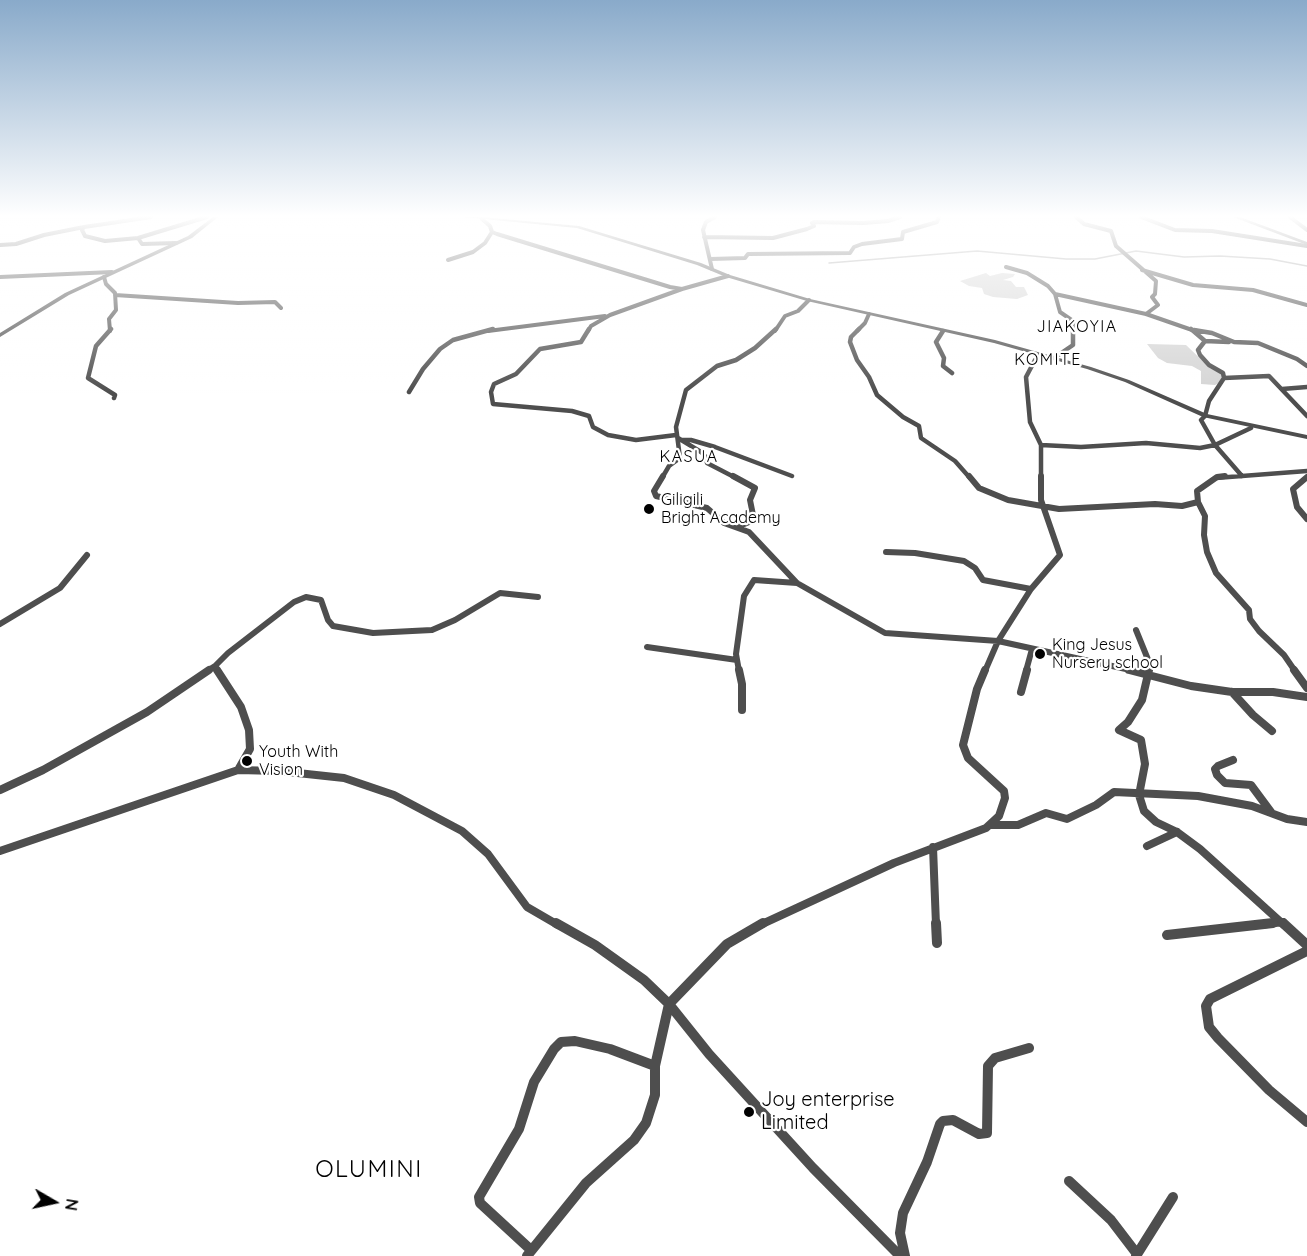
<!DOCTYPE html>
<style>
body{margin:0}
#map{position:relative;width:1307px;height:1256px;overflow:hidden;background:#fff;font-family:Quicksand,sans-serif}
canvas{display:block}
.north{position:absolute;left:24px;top:1172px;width:60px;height:60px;-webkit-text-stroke:4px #fff;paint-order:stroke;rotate:99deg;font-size:16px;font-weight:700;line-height:24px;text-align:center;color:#000}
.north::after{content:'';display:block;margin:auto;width:21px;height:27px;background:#000;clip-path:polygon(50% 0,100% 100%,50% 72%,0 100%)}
</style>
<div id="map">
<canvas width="1307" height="1256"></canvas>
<div class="north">N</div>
</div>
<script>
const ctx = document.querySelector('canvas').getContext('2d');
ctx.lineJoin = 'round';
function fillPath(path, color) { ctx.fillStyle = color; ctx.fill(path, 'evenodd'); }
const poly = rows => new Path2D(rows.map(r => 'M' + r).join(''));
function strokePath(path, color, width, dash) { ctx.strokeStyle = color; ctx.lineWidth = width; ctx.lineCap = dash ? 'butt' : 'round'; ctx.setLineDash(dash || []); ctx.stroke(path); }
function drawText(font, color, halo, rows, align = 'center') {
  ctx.font = font + ' Quicksand,sans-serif'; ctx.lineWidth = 4.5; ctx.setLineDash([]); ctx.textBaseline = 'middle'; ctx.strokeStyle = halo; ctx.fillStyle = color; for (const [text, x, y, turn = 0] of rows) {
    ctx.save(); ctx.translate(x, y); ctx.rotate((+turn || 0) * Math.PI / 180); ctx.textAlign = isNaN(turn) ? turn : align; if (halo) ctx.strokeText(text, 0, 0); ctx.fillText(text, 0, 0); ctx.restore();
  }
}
fillPath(poly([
 [986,273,990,276,1002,273,1015,274,1013,277,1003,280,1011,281,1016,287,1024,287,1028,295,1017,299,993,297,984,294,982,288,969,286,960,281],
 [1147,344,1186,345,1210,368,1222,374,1221,382,1215,385,1201,384,1201,371,1192,366,1167,363,1158,358]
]), '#d5d5d5');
strokePath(poly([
 [829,263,977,251,1066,259,1095,259,1136,251,1184,257,1220,256,1270,259,1307,266]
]), '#9c9c9c', 1.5);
strokePath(poly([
 [1076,217,1084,224,1111,231,1116,246,1156,281,1155,294,1152,297,1158,305,1146,314],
 [1141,217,1175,230,1212,231,1307,246],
 [1290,217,1307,230],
 [482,219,490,226,492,232,497,234,670,287,682,289,728,276],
 [84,227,82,230,85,236,105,241,138,238,207,217],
 [704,237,773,238,807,229,814,226,812,223,814,222,863,223,888,221,900,217],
 [138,238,142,244,176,243],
 [0,245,16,244,44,235,84,227,151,217],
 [710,259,745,258,748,254,850,253,854,247,862,244,902,239,903,232,937,222,939,217],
 [448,260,473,252,485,243,492,232],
 [1006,267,1027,273,1048,286,1055,294,1060,312,1076,323,1073,331],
 [712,269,703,230,706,222,715,217],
 [1142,270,1193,285,1253,290,1307,305],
 [0,277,112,272],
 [104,277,106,284,115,293,116,310,109,319,110,331],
 [1055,294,1146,314,1195,331],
 [115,295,238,303,275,302,281,308],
 [1194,330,1197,331],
 [488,331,605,316],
 [588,331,591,326,610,315,682,289],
 [775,331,785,316,798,311,809,300],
 [857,331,865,323,869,314]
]), '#4e4e4e', 4);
strokePath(poly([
 [111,329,96,346,88,378,115,395,114,398],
 [589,329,581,342,540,349,516,374,494,384,491,392,493,404,572,411,589,416,593,427,608,435,636,440,676,435],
 [859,329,851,337,850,342,857,360,869,377,877,395,903,417,919,426,921,438,955,461,970,478],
 [1191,329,1205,341,1198,350,1200,355,1209,365,1223,373,1224,378,1209,401,1205,416,1201,420,1215,445,1242,476],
 [1194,330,1212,333,1234,342,1258,343,1297,359,1307,366],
 [943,331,936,342,944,358,943,366,952,373],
 [1205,341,1229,342],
 [1054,358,1073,345,1073,329],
 [1224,378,1269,376,1307,416],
 [1282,389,1307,387],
 [409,392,423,369,440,349,453,340,493,329],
 [678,438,701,452,706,457,707,463,736,478],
 [681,440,691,440,715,447,792,476],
 [1041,445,1081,447,1146,443,1200,448,1215,445,1251,428],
 [662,478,669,466,680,458,676,427,686,390,717,366,736,360,755,348,776,329],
 [1041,478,1041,445,1030,422,1026,377,1035,360,1042,355],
 [1216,478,1307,471]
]), '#4e4e4e', 4.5);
strokePath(poly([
 [663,476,654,491,656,496,707,508,724,523,749,532,797,583,885,633,998,641,1135,671],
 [733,476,755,488,750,500,754,520,737,527],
 [969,476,979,488,1008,500,1059,509,1155,504,1182,506,1198,502,1197,491,1217,477,1225,476],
 [1307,477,1293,489,1297,507,1307,519],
 [1198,502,1205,516,1204,535,1207,552,1216,573,1249,610,1250,619,1259,631,1284,655,1295,671],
 [886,552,915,553,964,561,975,568,983,580,1031,589],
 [0,624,60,588,87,555],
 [1136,630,1149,662,1149,671],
 [647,647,737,660],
 [207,671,215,666],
 [218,671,215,666,228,653,294,602,306,597,321,600,328,620,333,626,373,633,432,630,455,620,500,593,538,597],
 [739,671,736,654,744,596,754,580,797,583],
 [985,671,998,641,1031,589,1060,555,1041,500,1041,476],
 [1026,671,1032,649]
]), '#4e4e4e', 6);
strokePath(poly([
 [217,670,241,707,249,730,250,749,238,770],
 [739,670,742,684,742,710],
 [1129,670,1191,686,1232,692,1273,692,1307,697],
 [1149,670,1142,700,1128,722,1119,730,1141,740,1145,764,1139,795,1144,811,1156,822,1177,832,1200,849,1284,925],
 [1294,670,1307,688],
 [1021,692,1027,670],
 [1232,692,1253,715,1272,731],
 [1233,760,1218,766,1215,769,1217,775,1225,783,1251,785,1271,812],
 [0,790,43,770,147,712,209,670],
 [992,825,1018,825,1046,813,1067,819,1096,805,1114,792,1198,796,1252,806,1287,819,1307,822],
 [1147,846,1177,832],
 [933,847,936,925],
 [0,851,238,770,279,771,344,778,394,795,462,831,488,854,527,907,558,925],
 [760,925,894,863,986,828,999,816,1005,798,1004,791,968,758,963,745,977,689,985,670],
 [1260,925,1283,922]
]), '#4e4e4e', 8);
strokePath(poly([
 [556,923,595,945,644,980,669,1004,709,1054,813,1168,900,1256],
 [936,923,937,943],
 [1283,923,1307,945],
 [1167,935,1273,923],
 [1307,951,1210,999,1206,1006,1209,1027,1218,1038,1269,1090,1307,1122],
 [1069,1181,1111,1220,1137,1254],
 [531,1250,480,1203,479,1197,519,1129,534,1082,554,1049,561,1042,575,1041,610,1049,655,1066],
 [527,1256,586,1183,634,1140,646,1123,655,1095,655,1066,669,1004,727,944,763,923],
 [905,1256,900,1233,903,1213,927,1162,940,1124,943,1121,953,1120,979,1134,987,1133,988,1066,995,1058,1029,1048],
 [1136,1256,1173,1197]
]), '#4e4e4e', 10);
fillPath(poly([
 [213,217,218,217,192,238,69,295,0,337,0,333,65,293,188,236,213,217],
 [463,217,482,217,579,226,701,263,730,275,810,299,995,340,1091,367,1129,380,1207,414,1307,435,1307,439,1203,417,1125,382,1087,369,994,343,807,301,726,277,697,265,577,228,463,217],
 [1233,217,1240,217,1307,242,1307,245,1233,217]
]), '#4e4e4e');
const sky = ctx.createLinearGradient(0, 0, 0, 393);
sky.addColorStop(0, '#89aaca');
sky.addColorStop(0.55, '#fff');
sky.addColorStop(1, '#ffffff00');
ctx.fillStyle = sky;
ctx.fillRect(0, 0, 1307, 393);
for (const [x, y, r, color] of [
 [649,509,6,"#000"],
 [1040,654,6,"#000"],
 [247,761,6,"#000"],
 [749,1112,6,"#000"]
]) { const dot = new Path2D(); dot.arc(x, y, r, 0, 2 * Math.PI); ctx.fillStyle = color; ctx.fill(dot); strokePath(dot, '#fff', 2); }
ctx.letterSpacing = '1.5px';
drawText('16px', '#000', '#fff', [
 ["JIAKOYIA",1077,327],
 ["KOMITE",1048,360],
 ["KASUA",689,457]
]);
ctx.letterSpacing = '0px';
drawText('16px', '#000', '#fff', [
 ["Giligili",661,500],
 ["Bright Academy",661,518],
 ["King Jesus",1052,645],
 ["Nursery school",1052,663],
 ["Youth With",259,752],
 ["Vision",259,770]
], 'left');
drawText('20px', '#000', '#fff', [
 ["Joy enterprise",761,1100],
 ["Limited",761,1123]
], 'left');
ctx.letterSpacing = '1.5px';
drawText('24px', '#000', '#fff', [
 ["OLUMINI",369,1170]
]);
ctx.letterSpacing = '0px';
</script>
